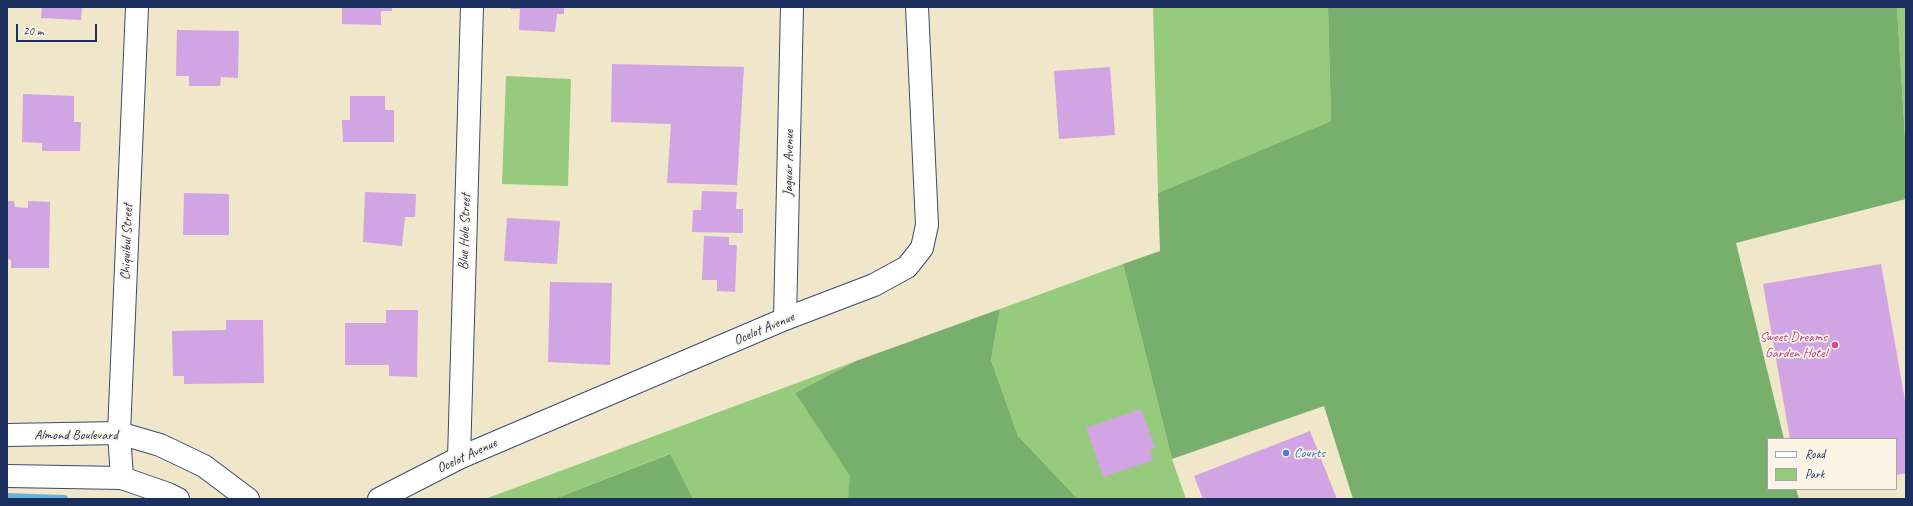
<!DOCTYPE html>
<style>
body{margin:0}
#map{position:relative;width:1913px;height:506px;overflow:hidden;background:#f0e6c9;font-family:Caveat,sans-serif}
canvas{display:block}
.frame{position:absolute;inset:0;border:8px solid #1b2f5e;pointer-events:none}
.legend{position:absolute;left:1767px;top:438px;width:130px;height:52px;box-sizing:border-box;background:#fcf5e5;border:1px solid #a2a6af;margin:0;padding:5px 7px;list-style:none;font-size:12px;color:#1b2f5e}
.legend li{display:flex;align-items:center;gap:8px;height:20px}
.legend b{width:20px;border:1px solid #a2a6af}
.scale{position:absolute;left:16px;top:24px;width:81px;height:18px;box-sizing:border-box;border:2px solid #1b2f5e;border-top:0;padding-left:5px;font-size:12px;line-height:14px;white-space:nowrap;color:#1b2f5e;-webkit-text-stroke:3px #fcf5e5;paint-order:stroke}
</style>
<div id="map">
<canvas width="1913" height="506"></canvas>
<div class="frame"></div>
<ul class="legend">
<li><b style="height:5px;background:#fff"></b>Road</li>
<li><b style="height:11px;background:#96cb7d"></b>Park</li>
</ul>
<div class="scale">20 m</div>
</div>
<script>
const ctx = document.querySelector('canvas').getContext('2d');
ctx.lineJoin = 'round';
function fillPath(path, color) { ctx.fillStyle = color; ctx.fill(path, 'evenodd'); }
const poly = rows => new Path2D(rows.map(r => 'M' + r).join(''));
function strokePath(path, color, width, dash) { ctx.strokeStyle = color; ctx.lineWidth = width; ctx.lineCap = dash ? 'butt' : 'round'; ctx.setLineDash(dash || []); ctx.stroke(path); }
function drawText(font, color, halo, rows, align = 'center') {
  ctx.font = font + ' Caveat,sans-serif'; ctx.lineWidth = 3.5; ctx.setLineDash([]); ctx.textBaseline = 'middle'; ctx.strokeStyle = halo; ctx.fillStyle = color; for (const [text, x, y, turn = 0] of rows) {
    ctx.save(); ctx.translate(x, y); ctx.rotate((+turn || 0) * Math.PI / 180); ctx.textAlign = isNaN(turn) ? turn : align; if (halo) ctx.strokeText(text, 0, 0); ctx.fillText(text, 0, 0); ctx.restore();
  }
}
fillPath(poly([
 [1153,7,1328,7,1331,121,1158,193],
 [1897,7,1906,7,1906,155],
 [506,76,571,79,568,186,502,184],
 [1123,264,1172,459,1186,499,1078,499,1018,436,991,360,1000,309],
 [856,361,795,393,851,477,848,499,693,499,669,454,554,499,485,499]
]), '#96cb7d');
fillPath(poly([
 [1328,7,1897,7,1906,155,1906,199,1736,243,1784,439,1768,439,1768,489,1796,489,1799,499,1353,499,1324,406,1172,459,1123,264,1160,251,1158,193,1331,121],
 [1000,309,991,360,1018,436,1078,499,848,499,850,476,795,393,856,361],
 [670,454,693,499,554,499]
]), '#78af6c');
strokePath(poly([
 [7,497,64,499]
]), '#65b4e0', 8);
fillPath(poly([
 [42,7,82,7,81,20,41,18],
 [342,7,392,7,392,11,381,11,381,25,342,24],
 [511,7,564,7,564,14,557,14,555,32,519,30,520,9,511,9],
 [177,30,239,31,238,78,221,77,220,86,189,86,189,76,176,76],
 [612,64,744,67,737,185,667,183,671,124,611,122],
 [1110,67,1115,135,1059,139,1054,71],
 [23,94,74,96,74,122,81,122,80,151,42,151,42,143,22,142],
 [350,96,385,96,385,110,394,110,394,142,343,142,342,120,350,120],
 [702,191,737,192,736,209,743,209,743,233,692,232,693,210,701,210],
 [365,192,416,194,415,217,405,217,402,246,363,242],
 [184,193,229,194,229,235,183,235],
 [7,201,14,201,15,207,28,208,28,201,50,202,49,268,11,268,11,260,7,259],
 [507,218,560,221,557,264,504,261],
 [704,236,729,237,729,245,737,245,735,292,717,291,717,280,702,280],
 [1881,264,1906,406,1906,473,1896,475,1896,439,1790,439,1763,284],
 [550,282,612,283,610,365,548,362],
 [386,310,418,310,417,377,389,376,389,365,345,365,345,323,386,323],
 [226,320,263,320,264,383,184,384,184,376,173,376,172,331,226,330],
 [1141,409,1155,448,1150,450,1153,460,1103,477,1086,428],
 [1310,431,1337,499,1203,499,1194,476]
]), '#d1a4e3');
const minor = poly([
 [785,319,792,7],
 [459,458,472,7],
 [122,478,119,433,137,7],
 [379,499,459,458,785,319,874,285,907,267,922,248,927,225,917,7]
]);
const tertiary = poly([
 [7,435,119,433,160,445,204,466,248,499],
 [7,476,122,478,168,494,178,499]
]);
strokePath(minor, '#3b4a6e', 24);
strokePath(tertiary, '#3b4a6e', 24);
strokePath(minor, '#fff', 22);
strokePath(tertiary, '#fff', 22);
for (const [x, y, r, color] of [
 [1835,345,4,"#d1479c"],
 [1286,453,4,"#3f7fe0"]
]) { const dot = new Path2D(); dot.arc(x, y, r, 0, 2 * Math.PI); ctx.fillStyle = color; ctx.fill(dot); strokePath(dot, '#fcf5e5', 1.5); }
drawText('14px', '#1b2f5e', '#fcf5e5', [
 ["Jaguar Avenue",789,163,-89],
 ["Blue Hole Street",465,232,-88],
 ["Chiquibul Street",127,242,-88],
 ["Ocelot Avenue",764,329,-23],
 ["Almond Boulevard",76,435],
 ["Ocelot Avenue",467,456,-25]
]);
drawText('14px', '#b23c85', '#fcf5e5', [
 ["Sweet Dreams",1827,337],
 ["Garden Hotel",1827,353]
], 'right');
drawText('14px', '#366cbe', '#fcf5e5', [
 ["Courts",1294,453]
], 'left');
</script>
